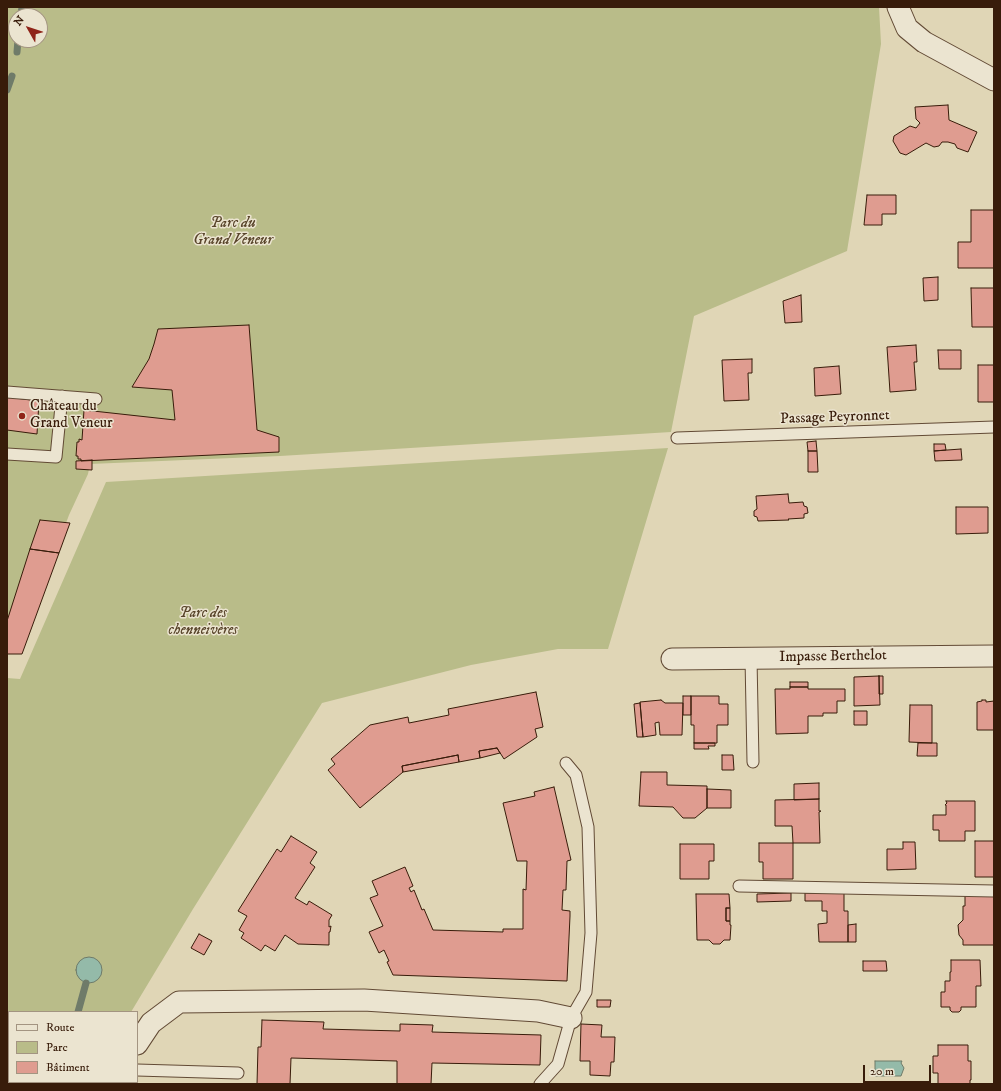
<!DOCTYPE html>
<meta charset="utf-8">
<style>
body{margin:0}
#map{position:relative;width:1001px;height:1091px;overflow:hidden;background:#e0d6b6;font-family:"IM FELL DW Pica",serif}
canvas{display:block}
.frame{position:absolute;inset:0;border:8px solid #381c0a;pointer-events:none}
.legend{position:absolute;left:8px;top:1011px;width:130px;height:72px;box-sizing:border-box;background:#ebe4d0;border:1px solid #a39481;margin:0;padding:5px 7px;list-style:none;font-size:12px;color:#381c0a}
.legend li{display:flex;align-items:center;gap:8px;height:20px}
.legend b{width:20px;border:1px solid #a39481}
.north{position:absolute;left:8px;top:8px;width:40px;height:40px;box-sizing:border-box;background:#ebe4d0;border:1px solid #a39481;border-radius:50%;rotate:309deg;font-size:11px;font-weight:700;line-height:16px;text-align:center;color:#381c0a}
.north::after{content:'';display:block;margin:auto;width:14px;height:18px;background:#8f2418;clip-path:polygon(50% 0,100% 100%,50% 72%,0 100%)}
.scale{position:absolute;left:863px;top:1065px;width:68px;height:18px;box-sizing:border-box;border:2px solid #381c0a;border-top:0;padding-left:5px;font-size:12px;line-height:14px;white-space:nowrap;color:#381c0a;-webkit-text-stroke:3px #ebe4d0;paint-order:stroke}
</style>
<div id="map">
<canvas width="1001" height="1091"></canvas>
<div class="frame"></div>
<ul class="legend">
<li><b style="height:5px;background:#ebe4d0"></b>Route</li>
<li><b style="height:11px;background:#b9bc89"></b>Parc</li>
<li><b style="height:11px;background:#df9c90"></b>Bâtiment</li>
</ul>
<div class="north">N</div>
<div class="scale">20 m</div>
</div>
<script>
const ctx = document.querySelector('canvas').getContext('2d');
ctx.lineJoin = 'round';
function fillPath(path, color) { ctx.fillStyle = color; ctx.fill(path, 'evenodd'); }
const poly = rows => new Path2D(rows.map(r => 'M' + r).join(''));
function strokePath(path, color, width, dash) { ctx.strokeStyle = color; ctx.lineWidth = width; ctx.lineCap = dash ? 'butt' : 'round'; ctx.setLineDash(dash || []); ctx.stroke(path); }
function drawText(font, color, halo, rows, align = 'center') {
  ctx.font = font + ' "IM FELL DW Pica",serif'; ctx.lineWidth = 3; ctx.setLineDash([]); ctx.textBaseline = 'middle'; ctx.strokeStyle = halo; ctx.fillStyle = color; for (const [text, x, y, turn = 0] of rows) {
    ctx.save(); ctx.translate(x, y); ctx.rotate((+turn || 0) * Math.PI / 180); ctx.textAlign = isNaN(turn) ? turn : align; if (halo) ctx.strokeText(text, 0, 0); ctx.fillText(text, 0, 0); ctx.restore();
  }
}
fillPath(poly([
 [7,7,879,7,881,44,847,251,694,316,671,432,280,456,90,464,88,474,69,515,18,651,7,651],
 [16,16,40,16,40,40,16,40],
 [668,448,608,649,558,649,471,665,322,703,193,909,131,1012,9,1013,7,1011,7,678,20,679,106,482]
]), '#b9bc89');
const water = poly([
 '76 970a13 13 0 1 1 26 0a13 13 0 1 1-26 0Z',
 [875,1061,902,1061,901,1063,904,1068,901,1076,875,1076,875,1061]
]);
fillPath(water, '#94baa9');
strokePath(water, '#6f7b69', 1);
strokePath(poly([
 [21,16,22,7],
 [17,52,18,40],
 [7,90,12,76],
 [78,1012,86,983]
]), '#6f7b69', 7);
const building = poly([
 [948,105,949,120,977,132,968,152,957,148,955,144,948,142,942,142,939,146,934,147,926,143,906,155,900,153,893,141,894,136,910,126,916,128,920,123,916,119,915,107,948,105],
 [867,195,896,195,896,214,882,214,882,225,864,225,867,195],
 [971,210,994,210,994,268,958,268,958,242,971,242,971,210],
 [938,277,938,300,924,301,923,278,938,277],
 [971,288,994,288,994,327,972,327,971,288],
 [801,295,802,322,785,323,783,301,801,295],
 [249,325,257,430,279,437,279,452,81,461,81,459,78,459,78,456,76,456,77,442,79,442,79,439,82,440,84,410,175,420,172,390,132,387,149,359,154,344,158,329,249,325],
 [916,345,917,362,914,362,916,390,890,392,887,347,916,345],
 [938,350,961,350,961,369,939,369,938,350],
 [752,359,752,373,748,373,749,400,724,401,722,360,752,359],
 [978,365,994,365,994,402,978,402,978,365],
 [839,366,841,394,815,396,814,368,839,366],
 [7,397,39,401,37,434,7,430,7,397],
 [816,441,817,451,808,451,807,442,816,441],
 [934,444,945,444,946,450,934,451,934,444],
 [961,449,962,460,935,461,934,451,961,449],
 [808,451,817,451,818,472,808,472,808,451],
 [92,460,92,470,76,469,76,461,92,460],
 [788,494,789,503,803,502,804,506,807,507,808,513,804,514,804,518,788,519,789,520,758,521,757,517,754,516,754,511,757,509,756,496,788,494],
 [956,507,988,507,988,533,956,534,956,507],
 [40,520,70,523,59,553,30,549,40,520],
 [30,549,59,553,22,654,7,654,7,621,30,549],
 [879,676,883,676,883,694,879,694,879,676],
 [879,676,880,705,854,706,854,677,879,676],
 [790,682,808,682,808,687,790,687,790,682],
 [790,687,808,687,808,689,845,689,845,701,837,701,837,713,823,713,823,716,808,716,808,733,776,734,775,689,790,689,790,687],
 [536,692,543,727,535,729,537,737,504,759,497,748,479,751,480,758,459,762,458,755,402,766,403,772,360,808,328,770,335,764,331,759,370,725,408,717,409,723,449,715,448,709,536,692],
 [683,696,691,696,691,715,683,715,683,696],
 [691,696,719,696,719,704,728,704,728,725,717,725,717,743,694,743,694,725,691,725,691,696],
 [661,700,665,703,683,703,682,735,660,735,659,722,655,723,656,735,643,737,640,702,661,700],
 [982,700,986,700,986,702,994,701,994,730,977,730,977,702,982,701,982,700],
 [640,703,643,737,637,737,634,704,640,703],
 [910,705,932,705,932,743,909,742,910,705],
 [854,711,867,711,867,725,854,725,854,711],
 [694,743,715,743,715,746,708,746,709,749,694,749,694,743],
 [918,743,937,743,937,756,917,756,918,743],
 [497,748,500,753,480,758,479,751,497,748],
 [458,755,459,762,403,772,402,766,458,755],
 [722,755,733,755,734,770,722,770,722,755],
 [641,772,667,772,667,785,707,786,707,808,695,818,683,818,673,807,639,806,641,772],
 [819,783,819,799,794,800,794,784,819,783],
 [554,787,571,860,567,861,566,890,563,890,562,910,570,911,570,916,567,981,393,975,387,962,389,961,384,950,379,953,369,932,383,926,370,898,378,895,372,881,405,867,413,886,409,888,411,892,414,890,422,910,424,909,433,930,503,932,503,929,523,929,523,889,526,890,527,861,517,861,503,803,535,796,534,792,554,787],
 [707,789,731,790,731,808,707,808,707,789],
 [819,799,819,811,821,811,819,812,820,843,793,843,792,826,775,826,775,800,819,799],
 [946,801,975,801,975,831,965,831,965,841,939,841,939,830,933,830,933,815,946,815,946,805,945,805,947,803,946,801],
 [291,836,317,852,310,863,315,867,295,898,307,905,309,901,332,915,329,920,329,927,331,926,330,932,329,932,329,945,298,944,285,935,275,951,265,945,261,951,241,938,244,933,239,930,247,916,238,911,277,849,281,852,291,836],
 [975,841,994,841,994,877,975,877,975,841],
 [903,842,915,842,916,869,887,870,887,849,903,849,903,842],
 [759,843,793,843,793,879,763,879,763,862,759,862,759,843],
 [680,844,714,844,714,861,709,861,709,879,680,879,680,844],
 [965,892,994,892,994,945,963,945,963,940,959,935,958,925,963,920,963,906,965,906,965,892],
 [791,893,791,901,757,902,757,894,791,893],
 [805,893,844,893,844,911,848,911,848,942,819,942,818,924,827,923,827,911,822,911,822,901,805,901,805,893],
 [696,894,729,894,730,908,726,908,726,921,730,921,730,925,731,925,730,940,724,940,720,944,713,944,709,940,697,940,696,894],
 [726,908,730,908,730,921,726,921,726,908],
 [856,924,856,942,848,942,848,925,856,924],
 [199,934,212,941,204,955,191,948,199,934],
 [951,960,980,960,981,986,976,986,976,1007,961,1007,961,1010,959,1012,952,1012,950,1010,950,1007,941,1007,941,992,945,992,945,981,950,981,950,972,951,972,951,960],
 [863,961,886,961,887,971,863,971,863,961],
 [597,1000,611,1000,610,1007,597,1007,597,1000],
 [262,1020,324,1022,323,1029,400,1031,400,1024,433,1025,432,1032,541,1035,540,1065,432,1063,431,1084,397,1084,397,1061,291,1058,290,1084,257,1084,258,1047,261,1047,262,1020],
 [581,1024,602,1025,601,1037,615,1037,614,1062,611,1062,610,1076,590,1075,590,1061,580,1061,581,1024],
 [938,1045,968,1045,968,1061,971,1061,971,1080,970,1080,970,1084,938,1084,938,1073,933,1073,933,1056,938,1056,938,1045]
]);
fillPath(building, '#df9c90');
strokePath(building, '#381c0a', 1);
const lane = poly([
 [7,392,96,399],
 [677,438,994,427],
 [7,454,56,457,62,396],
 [751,658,753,762],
 [739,886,994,891],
 [137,1070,238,1073],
 [540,1084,558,1064,571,1018,586,992,591,933,588,827,576,775,566,763]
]);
const street = poly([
 [898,7,907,28,924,42,994,80],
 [672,659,994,656],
 [137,1044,151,1023,179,1002,364,1000,538,1011,571,1018],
 [111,1084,112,1082]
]);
strokePath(lane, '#624a35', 13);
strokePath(street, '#624a35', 23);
strokePath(lane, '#ebe4d0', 11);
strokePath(street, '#ebe4d0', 21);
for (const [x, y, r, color] of [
 [22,416,4,"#8f2418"]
]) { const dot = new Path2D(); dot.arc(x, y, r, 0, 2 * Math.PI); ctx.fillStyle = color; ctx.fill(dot); strokePath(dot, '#ebe4d0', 1.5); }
drawText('italic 15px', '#58442a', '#ebe4d0', [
 ["Parc du",233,224],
 ["Grand Veneur",233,241],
 ["Parc des",203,614],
 ["chenneivères",203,631]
]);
drawText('15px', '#381c0a', '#ebe4d0', [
 ["Château du",30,407],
 ["Grand Veneur",30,424]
], 'left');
drawText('15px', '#381c0a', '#ebe4d0', [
 ["Passage Peyronnet",835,418,-2],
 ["Impasse Berthelot",833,657,-1]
]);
</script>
